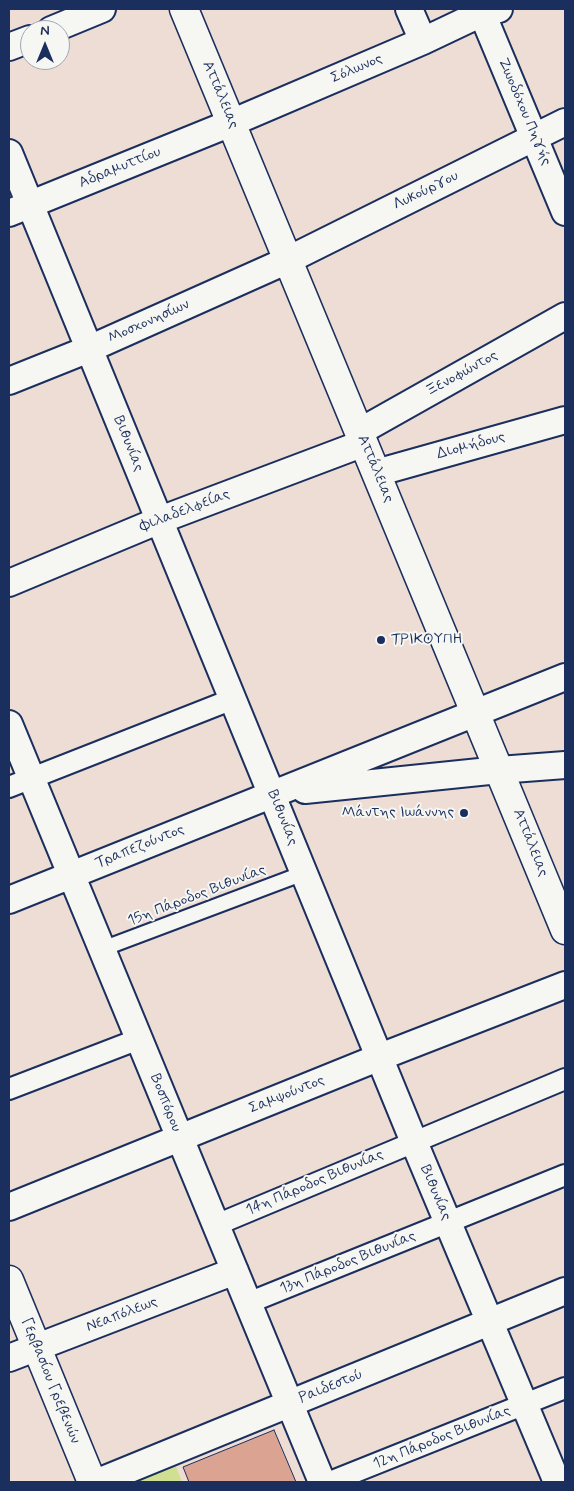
<!DOCTYPE html>
<meta charset="utf-8">
<style>
body{margin:0}
#map{position:relative;width:574px;height:1491px;overflow:hidden;background:#eeddd5;font-family:Mynerve,sans-serif}
canvas{display:block}
.frame{position:absolute;inset:0;border:10px solid #1b2f5e;pointer-events:none}
.north{position:absolute;left:20px;top:20px;width:50px;height:50px;box-sizing:border-box;background:#f6f6f2;border:1px solid #9ea6b7;border-radius:50%;rotate:0deg;font-size:14px;font-weight:700;line-height:20px;text-align:center;color:#1b2f5e}
.north::after{content:'';display:block;margin:auto;width:18px;height:22px;background:#1b2f5e;clip-path:polygon(50% 0,100% 100%,50% 72%,0 100%)}
</style>
<div id="map">
<canvas width="574" height="1491"></canvas>
<div class="frame"></div>
<div class="north">N</div>
</div>
<script>
const ctx = document.querySelector('canvas').getContext('2d');
ctx.lineJoin = 'round';
function fillPath(path, color) { ctx.fillStyle = color; ctx.fill(path, 'evenodd'); }
const poly = rows => new Path2D(rows.map(r => 'M' + r).join(''));
function strokePath(path, color, width, dash) { ctx.strokeStyle = color; ctx.lineWidth = width; ctx.lineCap = dash ? 'butt' : 'round'; ctx.setLineDash(dash || []); ctx.stroke(path); }
function drawText(font, color, halo, rows, align = 'center') {
  ctx.font = font + ' Mynerve,sans-serif'; ctx.lineWidth = 4; ctx.setLineDash([]); ctx.textBaseline = 'middle'; ctx.strokeStyle = halo; ctx.fillStyle = color; for (const [text, x, y, turn = 0] of rows) {
    ctx.save(); ctx.translate(x, y); ctx.rotate((+turn || 0) * Math.PI / 180); ctx.textAlign = isNaN(turn) ? turn : align; if (halo) ctx.strokeText(text, 0, 0); ctx.fillText(text, 0, 0); ctx.restore();
  }
}
fillPath(poly([
 [175,1464,182,1482,131,1482]
]), '#d1df92');
const building = poly([
 [274,1430,296,1482,189,1482,183,1467,274,1430]
]);
fillPath(building, '#dba492');
strokePath(building, '#1b2f5e', 1);
const service = poly([
 [102,949,304,873]
]);
const pedestrian = poly([
 [9,787,233,699],
 [9,1089,139,1039],
 [216,1225,565,1079],
 [248,1303,565,1175],
 [330,1482,565,1388]
]);
const minor = poly([
 [409,9,423,41],
 [482,13,565,212],
 [51,30,102,9],
 [9,47,30,39],
 [9,153,414,1142,557,1482],
 [9,213,231,123,423,41,482,13,499,9],
 [9,381,89,349,288,260,565,122],
 [359,432,565,316],
 [376,473,565,420],
 [9,583,160,520,364,443],
 [9,724,322,1482],
 [305,790,499,770,565,765],
 [9,900,565,677],
 [9,1207,380,1057,565,985],
 [9,1358,235,1271],
 [98,1482,565,1291]
]);
const tertiary = poly([
 [184,9,565,930]
]);
const secondary = poly([
 [9,1280,92,1482]
]);
strokePath(service, '#1b2f5e', 18);
strokePath(pedestrian, '#1b2f5e', 24);
strokePath(minor, '#1b2f5e', 30);
strokePath(tertiary, '#1b2f5e', 31);
strokePath(secondary, '#1b2f5e', 31);
strokePath(service, '#f6f6f2', 14);
strokePath(pedestrian, '#f6f6f2', 20);
strokePath(minor, '#f6f6f2', 26);
strokePath(tertiary, '#f6f6f2', 28);
strokePath(secondary, '#f6f6f2', 28);
for (const [x, y, r, color] of [
 [381,640,5,"#1b2f5e"],
 [464,813,5,"#1b2f5e"]
]) { const dot = new Path2D(); dot.arc(x, y, r, 0, 2 * Math.PI); ctx.fillStyle = color; ctx.fill(dot); strokePath(dot, '#f6f6f2', 2); }
drawText('15px', '#1b2f5e', '#f6f6f2', [
 ["Σόλωνος",357,69,-23],
 ["Αττάλειας",220,95,67],
 ["Ζωοδόχου Πηγής",524,112,67],
 ["Αδραμυττίου",120,168,-22],
 ["Λυκούργου",426,191,-26],
 ["Μοσχονησίων",149,322,-24],
 ["Ξενοφώντος",462,374,-29],
 ["Βιθυνίας",128,444,68],
 ["Διομήδους",471,446,-15],
 ["Αττάλειας",375,469,67],
 ["Φιλαδελφείας",185,511,-21],
 ["Βιθυνίας",282,818,68],
 ["Αττάλειας",530,843,68],
 ["Τραπεζούντος",140,847,-22],
 ["15η Πάροδος Βιθυνίας",197,896,-21],
 ["Σαμψούντος",287,1095,-22],
 ["Βοσπόρου",165,1103,68],
 ["14η Πάροδος Βιθυνίας",315,1183,-23],
 ["Βιθυνίας",435,1193,67],
 ["13η Πάροδος Βιθυνίας",348,1263,-22],
 ["Νεαπόλεως",122,1315,-21],
 ["Γερβασίου Γρεβενών",50,1381,68],
 ["Ραιδεστού",331,1387,-22],
 ["12η Πάροδος Βιθυνίας",442,1438,-22]
]);
drawText('15px', '#1b2f5e', '#f6f6f2', [
 ["ΤΡΙΚΟΥΠΗ",391,640],
 ["Μάντης Ιωάννης",454,813,"right"]
], 'left');
</script>
